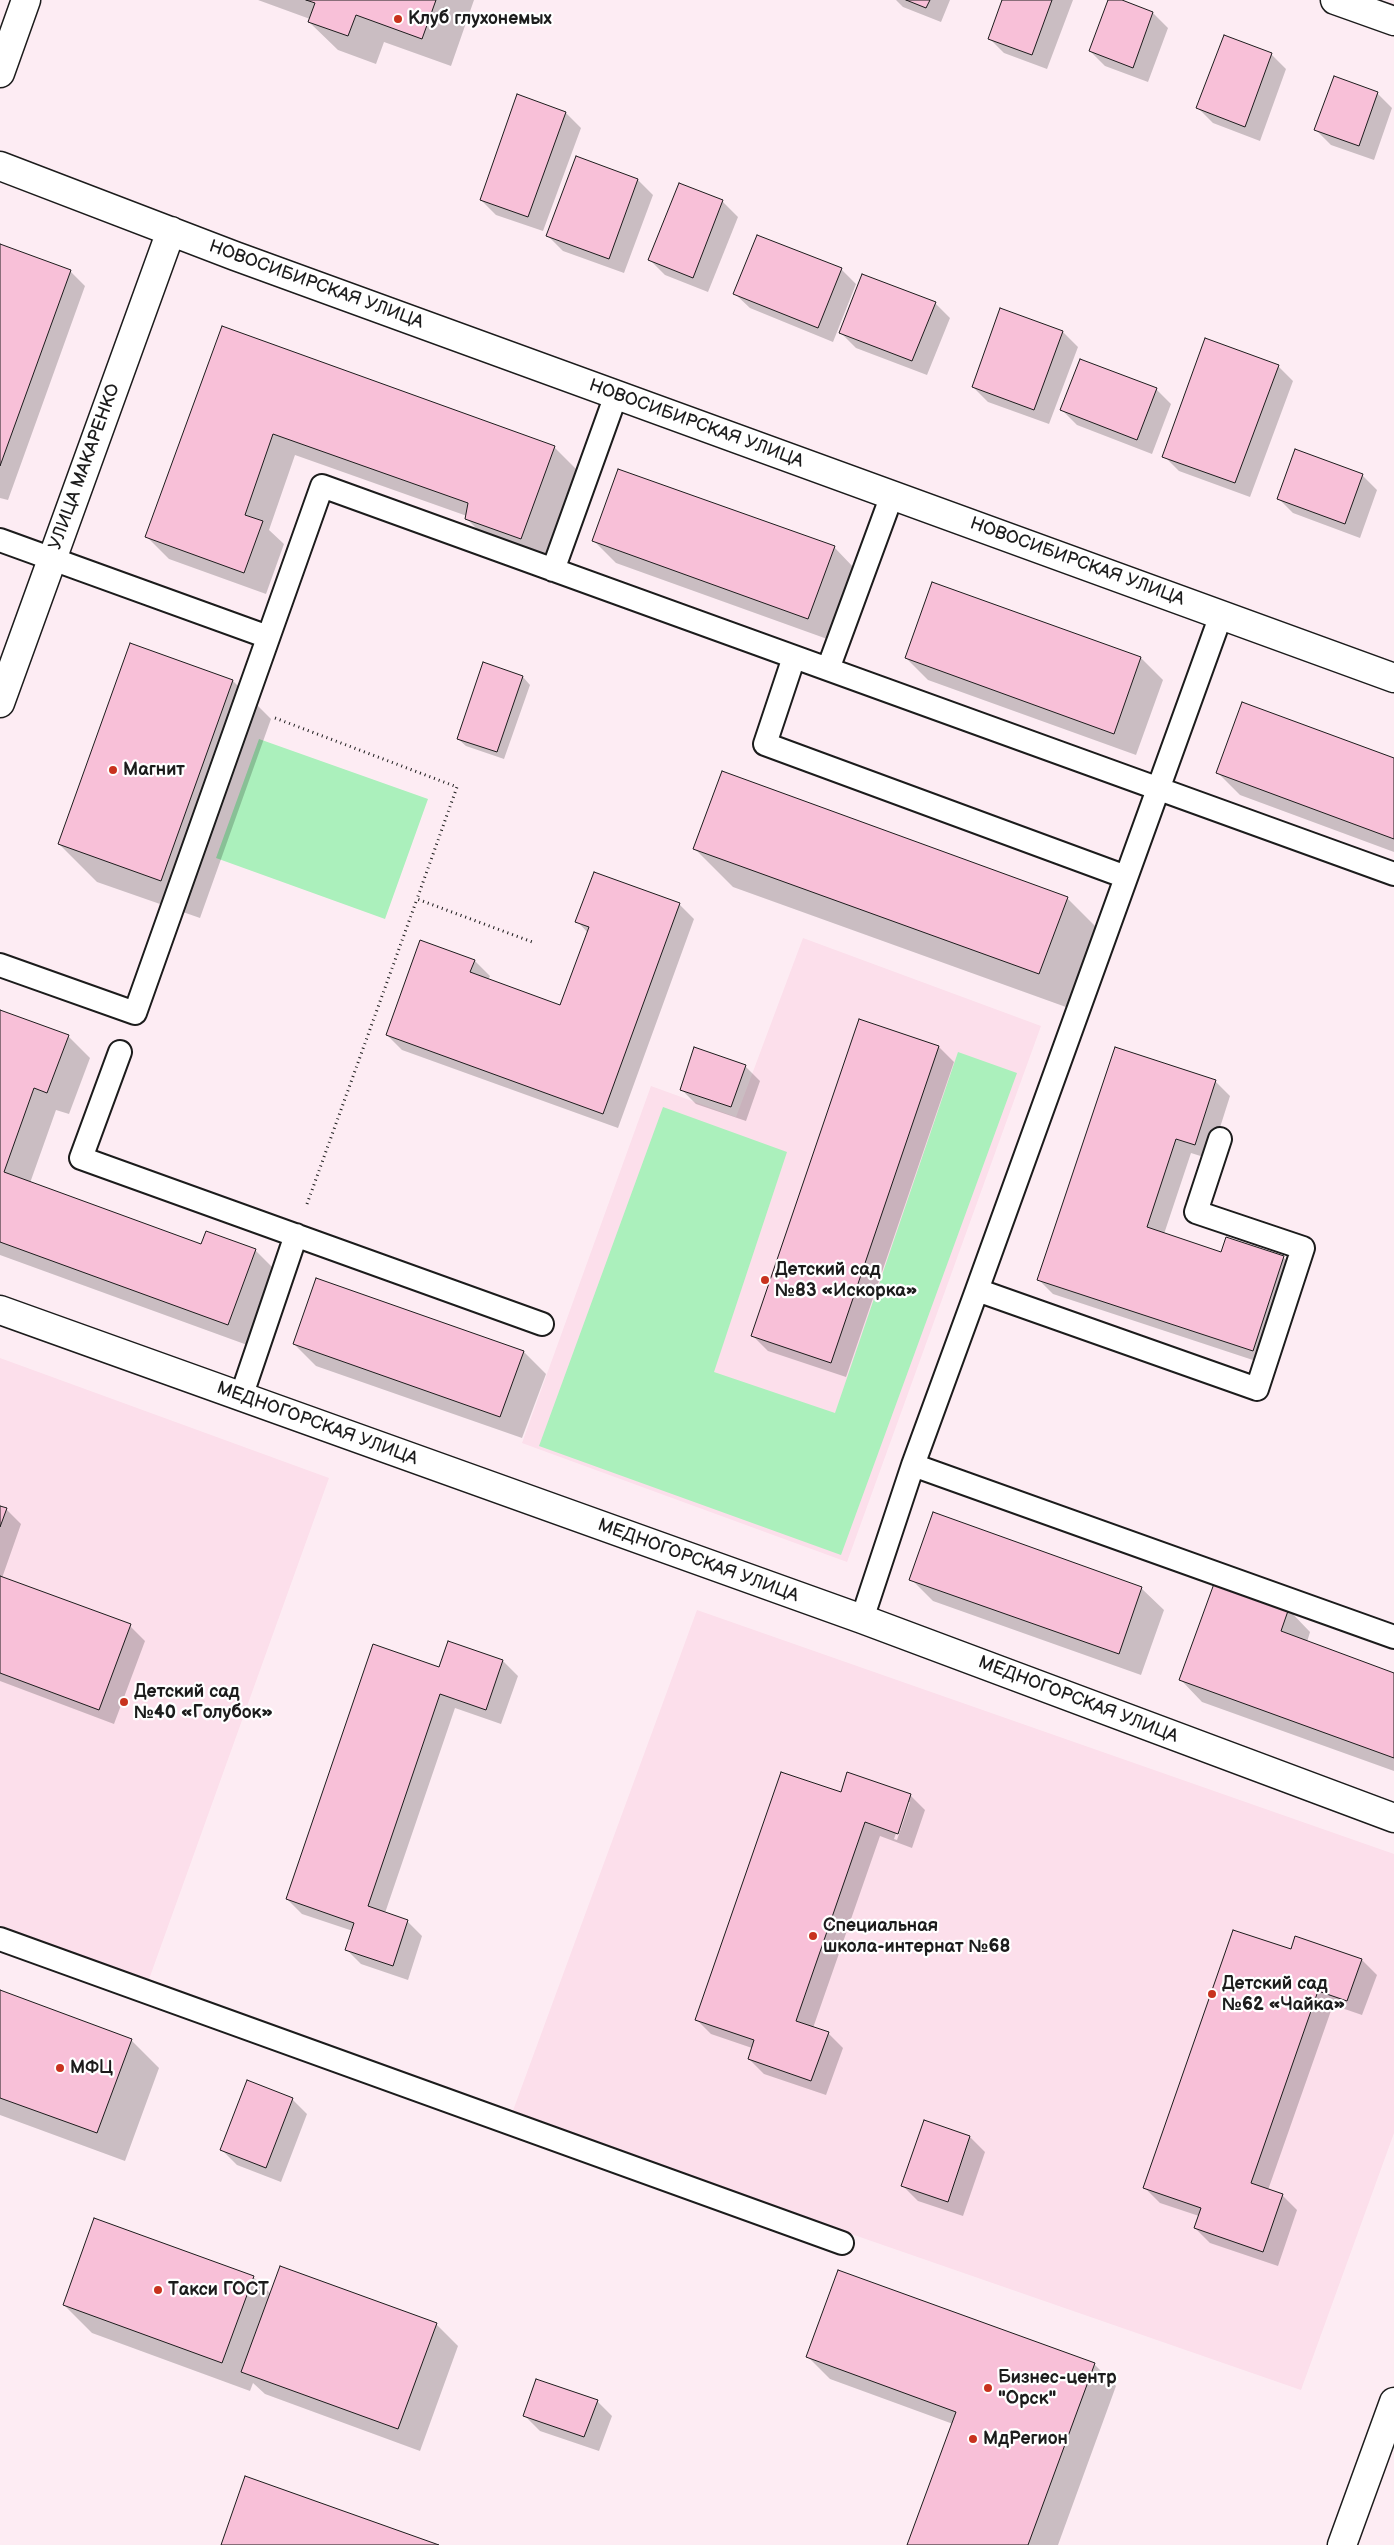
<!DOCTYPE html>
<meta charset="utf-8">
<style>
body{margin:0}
canvas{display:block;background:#fdecf3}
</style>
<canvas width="1394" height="2545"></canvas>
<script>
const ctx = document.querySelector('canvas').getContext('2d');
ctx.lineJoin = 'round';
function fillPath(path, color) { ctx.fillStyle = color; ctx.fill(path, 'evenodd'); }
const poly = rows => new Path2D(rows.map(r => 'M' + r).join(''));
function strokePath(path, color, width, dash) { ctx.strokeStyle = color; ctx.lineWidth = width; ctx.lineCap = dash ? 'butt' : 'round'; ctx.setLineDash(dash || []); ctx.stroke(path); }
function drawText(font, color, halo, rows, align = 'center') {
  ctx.font = font + ' "Balsamiq Sans",sans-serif'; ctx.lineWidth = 4.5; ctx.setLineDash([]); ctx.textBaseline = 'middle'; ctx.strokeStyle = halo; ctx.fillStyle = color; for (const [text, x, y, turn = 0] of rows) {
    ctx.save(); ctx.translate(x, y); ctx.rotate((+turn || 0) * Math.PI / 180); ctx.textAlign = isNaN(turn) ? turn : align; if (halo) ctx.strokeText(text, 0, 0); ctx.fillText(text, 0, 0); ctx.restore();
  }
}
fillPath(poly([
 [803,938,1041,1026,847,1562,522,1443,651,1086,736,1117],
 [0,1358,329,1478,148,1982,0,1927],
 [697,1610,1394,1854,1394,2133,1301,2390,511,2116]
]), '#fcdfeb');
fillPath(poly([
 [259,739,428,799,385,919,216,858],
 [958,1052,1017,1073,841,1555,539,1446,663,1107,787,1152,714,1372,835,1413]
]), '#abf0bc');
fillPath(poly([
 [258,0,474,0,451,66,384,42,376,64,338,50,309,22,310,19],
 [896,0,950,0,941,22,903,7],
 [1004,0,1073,0,1047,69,1004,53,989,38],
 [1109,0,1118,0,1153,13,1168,28,1148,82,1105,66,1090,51],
 [1271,54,1286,69,1260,141,1213,123,1198,108],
 [1377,93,1392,108,1374,160,1331,145,1316,130],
 [566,113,581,128,543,231,496,215,481,200],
 [577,158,638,180,653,195,624,273,563,251,548,236],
 [680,185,723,202,738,217,708,292,665,275,650,260],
 [0,246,70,271,85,286,8,500,0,498],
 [841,269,856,284,833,342,750,308,735,294],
 [935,303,950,318,927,375,856,348,841,333],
 [223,328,554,447,576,469,543,561,489,541,467,519,467,516,295,455,269,530,284,544,266,594,169,559,147,537],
 [1063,332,1078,347,1049,424,988,402,973,387],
 [1278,366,1293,381,1250,497,1179,471,1164,456],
 [1156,389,1171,404,1152,454,1077,425,1062,410],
 [1362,475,1377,490,1360,538,1293,513,1278,498],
 [594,541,834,547,856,570,830,640,616,563],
 [933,584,1141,658,1163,680,1136,755,928,680,906,658],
 [484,664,523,677,530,685,504,759,466,746,458,739],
 [233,681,271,719,200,918,97,882,59,844],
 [1394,759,1394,852,1240,795,1218,773],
 [695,849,1067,898,1105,936,1077,1011,733,887],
 [679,904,694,919,618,1128,402,1050,387,1035,421,942,475,961,490,976,488,980,561,1006,588,933,577,921],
 [0,1011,68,1036,90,1058,69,1114,56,1110,30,1183,202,1245,255,1250,277,1272,250,1346,0,1255],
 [939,1047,954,1062,846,1377,768,1351,753,1336],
 [745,1066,760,1081,746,1121,696,1104,681,1089],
 [1215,1081,1230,1096,1210,1159,1191,1153,1164,1234,1222,1253,1283,1257,1298,1272,1268,1365,1053,1294,1038,1279],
 [317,1279,524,1352,546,1374,522,1438,316,1366,294,1344],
 [0,1507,6,1509,21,1524,2,1578,130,1626,145,1641,114,1724,0,1681],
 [911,1579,1141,1588,1164,1610,1141,1675,933,1601],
 [1288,1609,1310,1632,1307,1642,1394,1674,1394,1771,1202,1702,1180,1679],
 [503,1661,518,1676,501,1724,455,1708,385,1913,407,1921,422,1936,408,1980,361,1964,346,1949,353,1931,302,1914,287,1899,440,1669],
 [841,1794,910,1795,925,1810,912,1848,880,1836,813,2028,828,2033,843,2048,826,2095,764,2074,749,2059,752,2048,711,2034,696,2019],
 [907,1802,910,1802,897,1840,894,1839],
 [1296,1937,1362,1960,1377,1975,1362,2015,1333,2005,1268,2190,1282,2195,1297,2210,1278,2266,1210,2243,1195,2228,1199,2216,1160,2203,1145,2188,1291,1951],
 [0,1992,131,2040,159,2068,125,2161,0,2115],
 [292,2099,307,2114,281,2182,237,2165,222,2150],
 [924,2122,970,2137,985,2152,963,2216,918,2201,903,2186],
 [253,2277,271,2294,436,2324,458,2346,420,2451,265,2394,253,2383,250,2391,92,2333,64,2305],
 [808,2357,1094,2364,1116,2386,1058,2545,908,2545,953,2424,830,2379],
 [597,2401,612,2416,599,2451,540,2431,525,2416]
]), '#0003');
const building = poly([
 [306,0,436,0,422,39,356,15,348,36,308,22,315,3,306,0],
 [906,0,930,0,926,8,906,0],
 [1002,0,1052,0,1032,55,988,39,1002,0],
 [1108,0,1122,0,1153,12,1133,68,1089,51,1108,0],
 [1224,35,1272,53,1245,127,1196,108,1224,35],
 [1334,76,1378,92,1359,146,1314,130,1334,76],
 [517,94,566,112,528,217,480,200,517,94],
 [576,156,638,179,609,259,546,236,576,156],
 [679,183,723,200,693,278,648,260,679,183],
 [757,235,842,268,818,328,733,294,757,235],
 [0,244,71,270,0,466,0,244],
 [862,274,936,302,912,361,839,333,862,274],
 [1000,308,1063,331,1034,410,972,387,1000,308],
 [222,326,555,446,521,539,465,519,468,503,273,434,245,515,263,521,244,573,145,537,222,326],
 [1205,338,1279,365,1235,483,1162,457,1205,338],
 [1080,359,1157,388,1137,440,1060,410,1080,359],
 [1295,449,1363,474,1345,524,1277,499,1295,449],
 [618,469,835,546,808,619,592,541,618,469],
 [932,582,1141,657,1114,734,905,658,932,582],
 [130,643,233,680,161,881,58,844,130,643],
 [483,662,523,676,497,752,457,739,483,662],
 [1242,702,1394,758,1394,839,1216,773,1242,702],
 [722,771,1068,897,1039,974,693,849,722,771],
 [594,872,680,903,603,1114,386,1035,420,940,475,960,470,972,560,1005,589,927,575,922,594,872],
 [0,1010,69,1035,47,1093,34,1088,4,1172,201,1244,206,1231,256,1249,228,1325,0,1242,0,1010],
 [859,1019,939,1046,831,1363,751,1336,859,1019],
 [694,1047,746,1065,731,1107,680,1090,694,1047],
 [1115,1047,1216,1080,1195,1145,1176,1139,1147,1227,1221,1252,1226,1237,1284,1256,1253,1351,1037,1280,1115,1047],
 [316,1278,524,1351,500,1417,293,1344,316,1278],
 [0,1506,7,1508,0,1527,0,1506],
 [933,1512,1142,1587,1119,1654,909,1580,933,1512],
 [0,1576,131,1624,99,1710,0,1673,0,1576],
 [1215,1581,1289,1608,1281,1631,1394,1673,1394,1758,1179,1680,1215,1581],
 [448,1641,503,1660,486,1710,440,1694,368,1906,408,1920,393,1966,345,1950,354,1923,286,1899,373,1644,439,1667,448,1641],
 [781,1772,841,1792,847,1772,911,1794,898,1834,865,1822,796,2021,829,2032,811,2081,748,2059,754,2040,695,2020,781,1772],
 [1233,1930,1291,1949,1295,1936,1362,1959,1347,2001,1318,1991,1251,2183,1283,2194,1263,2252,1194,2228,1201,2208,1143,2188,1233,1930],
 [0,1990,132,2039,97,2133,0,2098,0,1990],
 [247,2080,293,2098,266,2168,220,2150,247,2080],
 [924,2120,970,2136,948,2202,901,2186,924,2120],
 [94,2218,254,2276,222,2363,63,2305,94,2218],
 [280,2266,437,2323,398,2429,241,2372,280,2266],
 [838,2270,1095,2363,1028,2545,907,2545,956,2412,806,2357,838,2270],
 [536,2379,598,2400,584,2437,523,2416,536,2379],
 [245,2476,439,2545,221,2545,245,2476]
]);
fillPath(building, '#f8c0d8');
strokePath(building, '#1c1c1c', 1);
const lane = poly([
 [0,540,268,637],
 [553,570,616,395],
 [794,657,765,744,1126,877],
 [828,669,892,495],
 [0,965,135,1013,322,486,1394,874],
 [120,1052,81,1158,542,1324],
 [1220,1139,1196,1212,1303,1248,1257,1389,977,1290,1221,615],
 [241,1397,296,1235],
 [913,1465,1394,1637],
 [862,1619,913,1465,977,1290],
 [0,1939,842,2243]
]);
const street = poly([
 [1335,0,1394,21],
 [0,73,26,0],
 [0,1310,862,1619,1394,1818]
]);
const secondary = poly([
 [0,166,235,256,1394,678],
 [0,703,171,231],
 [1342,2545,1394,2402]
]);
strokePath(lane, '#1c1c1c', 26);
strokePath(street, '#1c1c1c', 31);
strokePath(secondary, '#1c1c1c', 31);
strokePath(poly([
 [275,718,457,787,417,899,535,943],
 [307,1204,417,899]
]), '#1c1c1c', 3, [1, 4]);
strokePath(lane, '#fff', 22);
strokePath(street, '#fff', 28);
strokePath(secondary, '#fff', 28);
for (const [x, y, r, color] of [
 [398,19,5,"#c8321e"],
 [113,770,5,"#c8321e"],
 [765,1280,5,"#c8321e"],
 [124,1702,5,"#c8321e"],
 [813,1936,5,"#c8321e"],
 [1212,1994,5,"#c8321e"],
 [60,2068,5,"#c8321e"],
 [158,2290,5,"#c8321e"],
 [988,2388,5,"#c8321e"],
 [973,2439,5,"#c8321e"]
]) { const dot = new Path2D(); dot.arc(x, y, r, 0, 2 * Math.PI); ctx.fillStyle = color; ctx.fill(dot); strokePath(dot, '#fff', 2); }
drawText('bold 18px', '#1c1c1c', '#fff', [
 ["Клуб глухонемых",408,19],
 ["Магнит",123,770],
 ["Детский сад",775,1270],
 ["№83 «Искорка»",775,1291],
 ["Детский сад",134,1692],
 ["№40 «Голубок»",134,1713],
 ["Специальная",823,1926],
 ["школа-интернат №68",823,1947],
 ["Детский сад",1222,1984],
 ["№62 «Чайка»",1222,2005],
 ["МФЦ",70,2068],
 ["Такси ГОСТ",168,2290],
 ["Бизнес-центр",998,2378],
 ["\"Орск\"",998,2399],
 ["МдРегион",983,2439]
], 'left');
drawText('18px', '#1c1c1c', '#fff', [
 ["НОВОСИБИРСКАЯ УЛИЦА",316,285,20],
 ["НОВОСИБИРСКАЯ УЛИЦА",696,424,20],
 ["УЛИЦА МАКАРЕНКО",85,467,-70],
 ["НОВОСИБИРСКАЯ УЛИЦА",1077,562,20],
 ["МЕДНОГОРСКАЯ УЛИЦА",317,1424,20],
 ["МЕДНОГОРСКАЯ УЛИЦА",698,1561,20],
 ["МЕДНОГОРСКАЯ УЛИЦА",1078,1700,21]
]);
</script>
